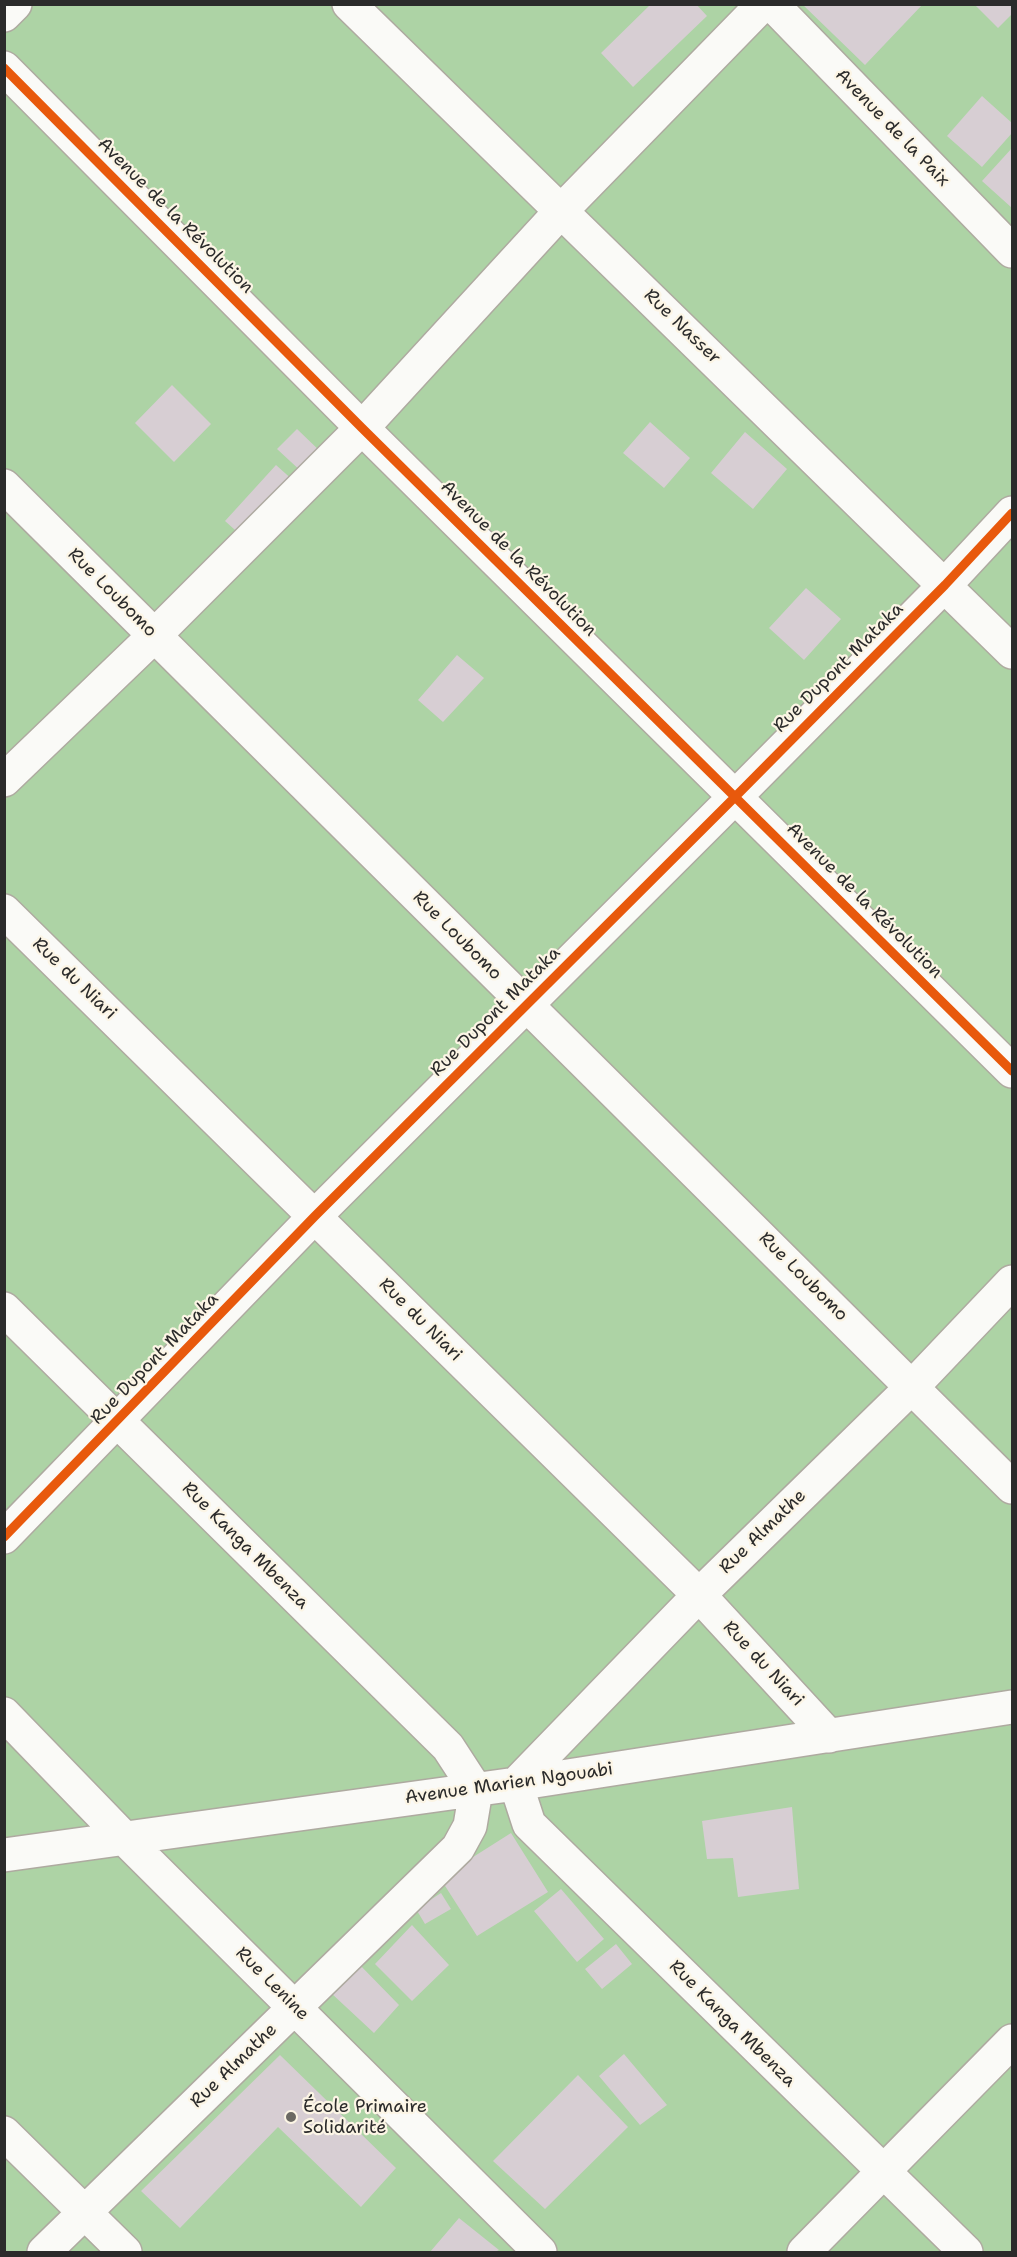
<!DOCTYPE html>
<meta charset="utf-8">
<style>
body{margin:0}
#map{position:relative;width:1017px;height:2257px;overflow:hidden;background:#e1dcca;font-family:"Shantell Sans",sans-serif}
canvas{display:block}
.frame{position:absolute;inset:0;border:6px solid #2b2b2b;pointer-events:none}
</style>
<div id="map">
<canvas width="1017" height="2257"></canvas>
<div class="frame"></div>
</div>
<script>
const ctx = document.querySelector('canvas').getContext('2d');
ctx.lineJoin = 'round';
function fillPath(path, color) { ctx.fillStyle = color; ctx.fill(path, 'evenodd'); }
const poly = rows => new Path2D(rows.map(r => 'M' + r).join(''));
function strokePath(path, color, width, dash) { ctx.strokeStyle = color; ctx.lineWidth = width; ctx.lineCap = dash ? 'butt' : 'round'; ctx.setLineDash(dash || []); ctx.stroke(path); }
function drawText(font, color, halo, rows, align = 'center') {
  ctx.font = font + ' "Shantell Sans",sans-serif'; ctx.lineWidth = 4.5; ctx.setLineDash([]); ctx.textBaseline = 'middle'; ctx.strokeStyle = halo; ctx.fillStyle = color; for (const [text, x, y, turn = 0] of rows) {
    ctx.save(); ctx.translate(x, y); ctx.rotate((+turn || 0) * Math.PI / 180); ctx.textAlign = isNaN(turn) ? turn : align; if (halo) ctx.strokeText(text, 0, 0); ctx.fillText(text, 0, 0); ctx.restore();
  }
}
fillPath(poly([
 [5,5,1012,5,1012,2252,5,2252]
]), '#add3a5');
fillPath(poly([
 [651,4,696,4,707,16,633,87,601,53],
 [802,4,923,4,865,65],
 [974,4,1012,4,1012,14,998,28],
 [982,96,1012,123,1012,133,982,167,947,136],
 [1012,148,1012,208,982,181],
 [172,385,211,424,174,462,135,423],
 [650,422,690,458,664,488,623,453],
 [297,429,323,454,304,474,277,449],
 [745,432,787,469,753,509,711,473],
 [276,465,295,482,244,538,225,521],
 [806,588,841,619,804,660,769,628],
 [457,655,484,678,443,722,418,700],
 [792,1807,799,1889,738,1897,733,1858,707,1859,702,1821],
 [511,1833,548,1892,477,1936,440,1878],
 [561,1889,604,1939,577,1962,534,1911],
 [441,1893,451,1909,425,1924,416,1909],
 [412,1925,449,1965,412,2001,375,1964],
 [616,1944,632,1964,602,1989,585,1969],
 [358,1963,399,2005,374,2033,331,1993],
 [624,2054,667,2105,640,2125,599,2076],
 [280,2055,396,2168,361,2207,278,2127,180,2228,141,2191],
 [578,2075,628,2127,545,2209,493,2161],
 [459,2218,499,2250,495,2252,430,2252]
]), '#d7ced3');
const street = poly([
 [349,4,1012,652],
 [772,4,1012,251],
 [4,15,15,4],
 [4,68,362,428,1012,1071],
 [4,486,1012,1487],
 [4,780,155,635,362,428,562,210,763,4],
 [4,911,699,1595,829,1736],
 [4,1309,448,1747,476,1790,470,1826,458,1848,44,2252],
 [4,1537,315,1216,735,797,945,585,1012,513],
 [4,1714,126,1840,540,2252],
 [4,1855,516,1784,1012,1707],
 [4,2133,125,2252],
 [804,2252,1012,2041],
 [966,2252,529,1824,516,1784,699,1595,913,1386,1012,1282]
]);
strokePath(street, '#aeaaa0', 36);
strokePath(street, '#fafaf7', 33);
strokePath(poly([
 [4,68,362,428,1012,1071],
 [4,1537,315,1216,735,797,945,585,1012,513]
]), '#e8590c', 9);
for (const [x, y, r, color] of [
 [291,2117,6,"#6b6963"]
]) { const dot = new Path2D(); dot.arc(x, y, r, 0, 2 * Math.PI); ctx.fillStyle = color; ctx.fill(dot); strokePath(dot, '#fcf5e5', 2); }
drawText('18px', '#2b2b2b', '#fcf5e5', [
 ["Avenue de la Paix",892,128,46],
 ["Avenue de la Révolution",175,216,45],
 ["Rue Nasser",682,327,44],
 ["Avenue de la Révolution",518,559,45],
 ["Rue Loubomo",112,593,45],
 ["Rue Dupont Mataka",839,668,-45],
 ["Avenue de la Révolution",864,901,45],
 ["Rue Loubomo",457,936,45],
 ["Rue du Niari",74,979,44],
 ["Rue Dupont Mataka",496,1012,-45],
 ["Rue Loubomo",803,1277,45],
 ["Rue du Niari",420,1320,45],
 ["Rue Dupont Mataka",155,1359,-46],
 ["Rue Almathe",763,1532,-44],
 ["Rue Kanga Mbenza",245,1546,45],
 ["Rue du Niari",763,1664,47],
 ["Avenue Marien Ngouabi",509,1784,-8],
 ["Rue Lenine",272,1984,45],
 ["Rue Kanga Mbenza",732,2024,45],
 ["Rue Almathe",234,2066,-44]
]);
drawText('18px', '#2b2b2b', '#fcf5e5', [
 ["École Primaire",303,2107],
 ["Solidarité",303,2128]
], 'left');
</script>
